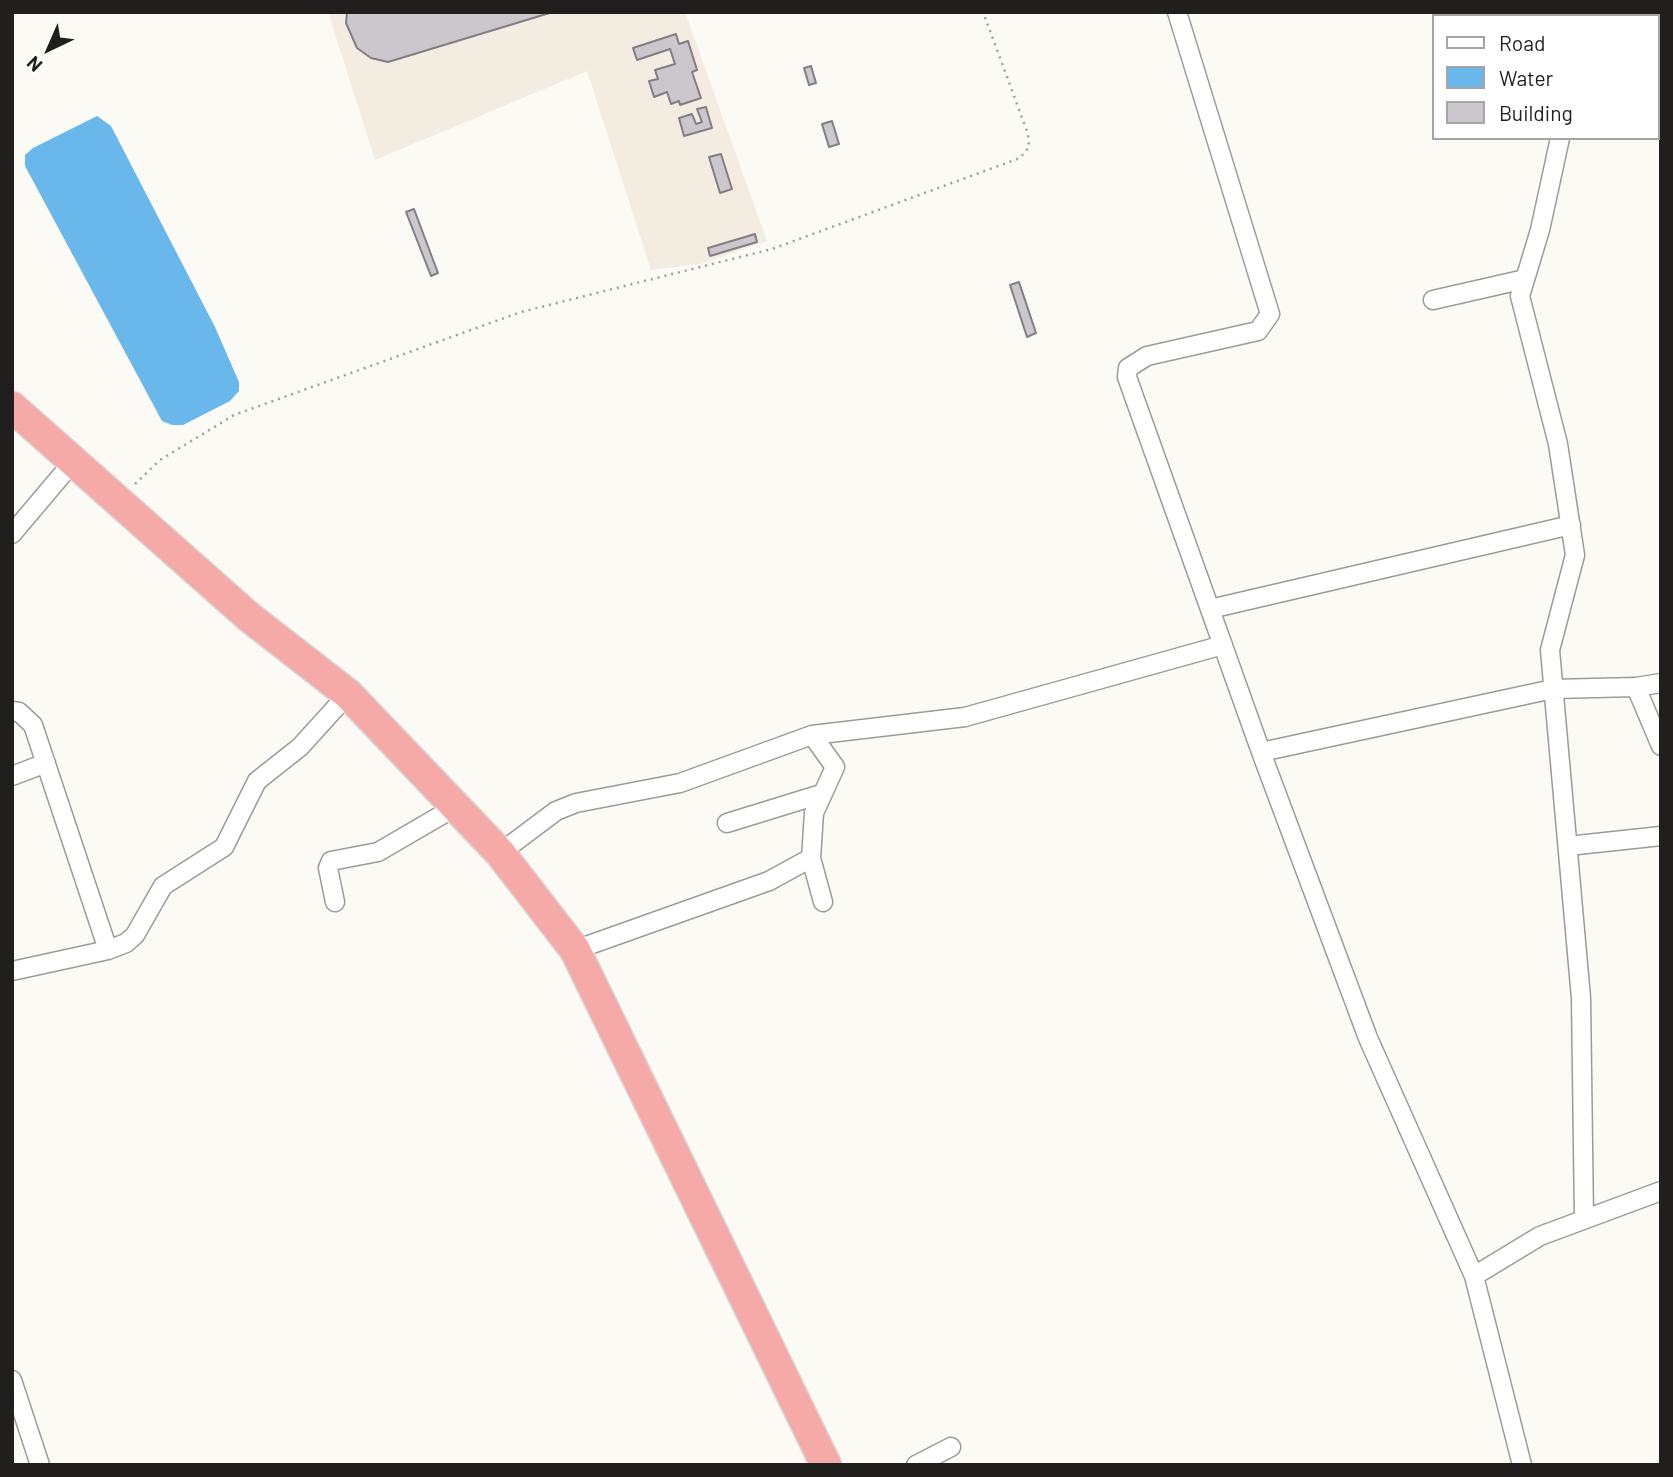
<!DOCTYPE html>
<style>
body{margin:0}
#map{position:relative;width:1673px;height:1477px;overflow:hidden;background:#fcfaf4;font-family:Barlow,sans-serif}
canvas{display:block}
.frame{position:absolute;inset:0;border:14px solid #201f1d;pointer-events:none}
.legend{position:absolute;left:1432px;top:14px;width:228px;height:126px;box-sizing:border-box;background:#fff;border:2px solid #a6a5a5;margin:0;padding:9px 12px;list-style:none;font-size:21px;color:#201f1d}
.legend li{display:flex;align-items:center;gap:14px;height:35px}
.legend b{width:35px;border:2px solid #a6a5a5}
.north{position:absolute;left:14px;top:14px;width:70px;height:70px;-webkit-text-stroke:5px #fff;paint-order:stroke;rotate:224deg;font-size:19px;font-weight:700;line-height:28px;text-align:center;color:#201f1d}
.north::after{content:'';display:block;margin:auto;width:24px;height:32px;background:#201f1d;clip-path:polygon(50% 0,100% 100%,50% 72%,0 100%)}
</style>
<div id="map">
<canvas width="1673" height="1477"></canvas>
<div class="frame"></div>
<ul class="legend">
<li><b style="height:9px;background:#fff"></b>Road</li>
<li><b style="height:19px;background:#69b7eb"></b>Water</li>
<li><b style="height:19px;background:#cbc7cc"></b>Building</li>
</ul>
<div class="north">N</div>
</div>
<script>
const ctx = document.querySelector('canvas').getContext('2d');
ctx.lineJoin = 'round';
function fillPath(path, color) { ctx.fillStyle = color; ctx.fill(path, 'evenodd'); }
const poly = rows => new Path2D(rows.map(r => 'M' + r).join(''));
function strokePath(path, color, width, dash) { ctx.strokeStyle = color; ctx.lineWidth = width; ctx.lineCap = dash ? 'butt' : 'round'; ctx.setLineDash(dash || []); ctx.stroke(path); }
fillPath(poly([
 [328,12,685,12,767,241,701,264,651,270,587,71,375,160]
]), '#f3ede1');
fillPath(poly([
 [97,116,111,126,215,327,239,382,239,391,230,401,183,425,172,425,162,421,25,166,25,155,33,148]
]), '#69b7eb');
const building = poly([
 [553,12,388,62,371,58,357,48,346,23,347,12,553,12],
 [676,34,679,44,688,41,697,70,692,72,701,98,680,105,679,101,671,104,667,92,654,97,649,81,658,79,655,70,675,64,670,49,637,60,633,48,676,34],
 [811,66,816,83,809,85,804,68,811,66],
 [706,107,712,128,684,136,679,118,692,114,696,124,702,122,697,109,706,107],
 [832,121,839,144,829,147,822,124,832,121],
 [721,154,732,189,720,193,709,157,721,154],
 [414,209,438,273,431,276,406,212,414,209],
 [755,234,757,242,710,256,708,248,755,234],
 [1019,282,1036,333,1027,337,1010,285,1019,282]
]);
fillPath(building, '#cbc7cc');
strokePath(building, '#827e83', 2);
const minor = poly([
 [1177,12,1270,314,1258,331,1147,356,1128,368,1127,377,1261,752,1368,1038,1474,1276,1522,1465],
 [1628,16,1641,12],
 [1560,138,1540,230,1520,296,1558,444,1575,555,1550,650,1581,998,1584,1219],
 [1433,300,1525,279],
 [12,534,72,463],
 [1210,609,1571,525],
 [1636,687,1661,746],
 [12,711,19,712,33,725,108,950],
 [812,735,835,767,814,813,811,858,823,902],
 [1261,752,1553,689,1636,687,1661,683],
 [12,776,46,763],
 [727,823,821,794],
 [1568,846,1661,836],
 [500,853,556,811,576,803,680,783,812,735,965,717,1223,645],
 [335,902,328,868,331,861,378,852,457,806],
 [575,950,769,881,811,858],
 [12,971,108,950,126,943,135,935,163,886,224,847,257,781,300,747,348,694],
 [1474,1276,1540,1236,1661,1191],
 [12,1380,40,1465],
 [916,1465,951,1447]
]);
const trunk = poly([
 [12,407,249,617,348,694,500,853,575,950,826,1465]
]);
strokePath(minor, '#9d9b95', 21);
strokePath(trunk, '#d7d7d6', 33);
strokePath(poly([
 [1598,16,1599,12],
 [135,484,160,460,234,415,521,312,772,249,1020,158,1029,147,1028,134,983,12]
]), '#9f9e99', 2.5, [2, 5]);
strokePath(minor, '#fff', 18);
strokePath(trunk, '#f6aaa7', 30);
</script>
